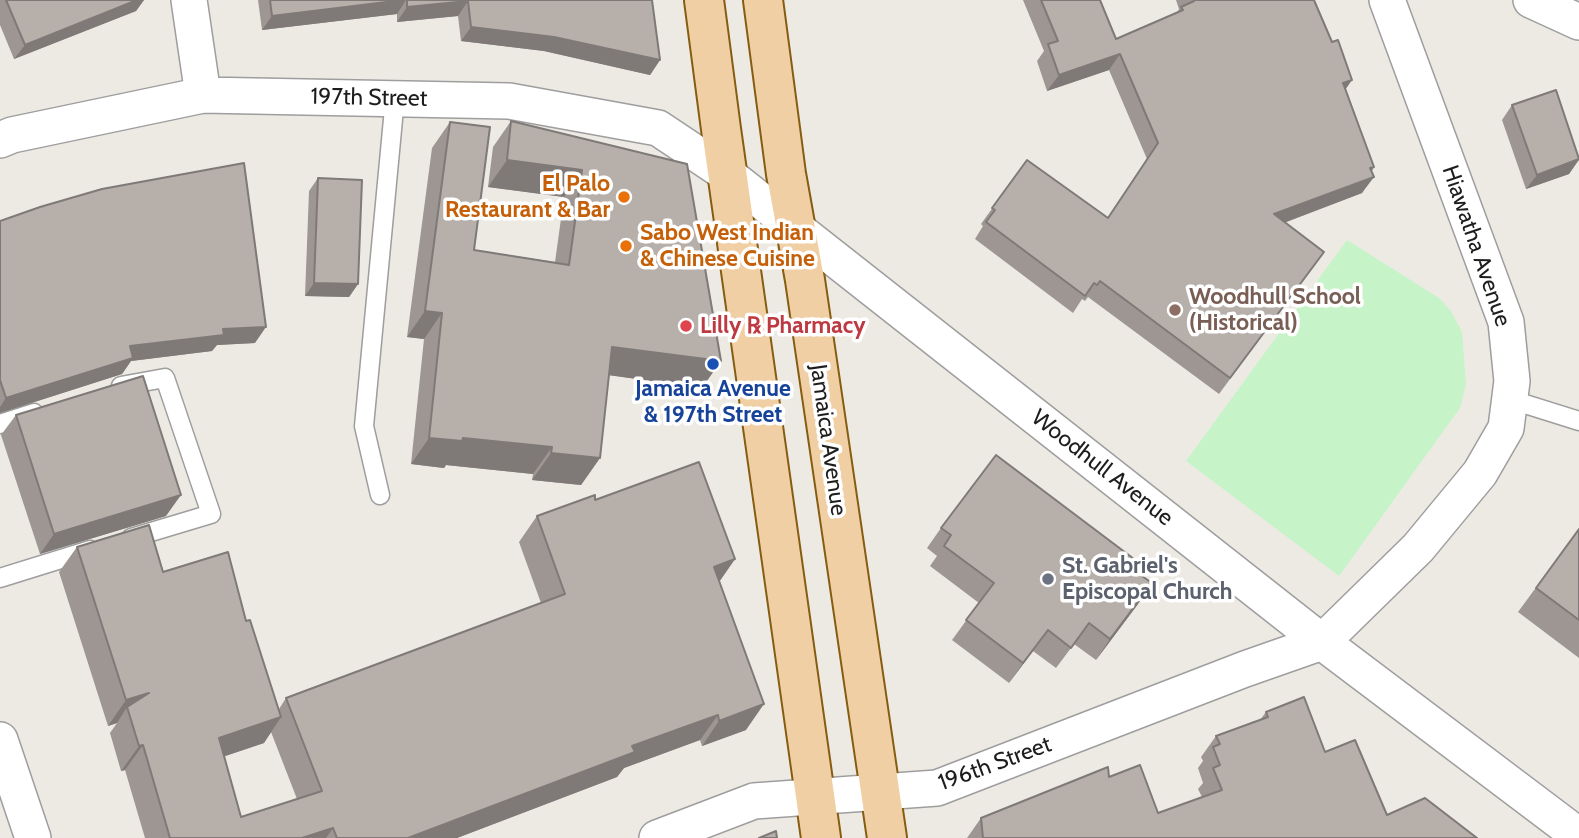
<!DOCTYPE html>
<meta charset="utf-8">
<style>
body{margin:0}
canvas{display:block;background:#edeae4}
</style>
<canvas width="1579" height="838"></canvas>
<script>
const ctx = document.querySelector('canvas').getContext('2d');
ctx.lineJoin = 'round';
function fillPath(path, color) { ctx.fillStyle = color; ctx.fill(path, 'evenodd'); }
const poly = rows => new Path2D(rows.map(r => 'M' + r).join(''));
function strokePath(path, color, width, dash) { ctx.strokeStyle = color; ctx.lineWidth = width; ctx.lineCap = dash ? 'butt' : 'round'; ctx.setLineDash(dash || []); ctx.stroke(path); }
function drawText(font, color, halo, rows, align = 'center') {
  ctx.font = font + ' Cabin,sans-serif'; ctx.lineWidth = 7; ctx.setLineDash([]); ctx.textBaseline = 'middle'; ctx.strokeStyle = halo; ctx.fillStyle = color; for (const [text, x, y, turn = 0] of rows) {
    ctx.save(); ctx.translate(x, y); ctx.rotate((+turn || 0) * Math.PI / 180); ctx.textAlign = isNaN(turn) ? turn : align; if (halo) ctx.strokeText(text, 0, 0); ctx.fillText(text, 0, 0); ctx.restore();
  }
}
fillPath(poly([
 [1347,240,1439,298,1451,311,1462,332,1466,384,1460,408,1339,576,1186,461]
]), '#c6f3c8');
const service = poly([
 [121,386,165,378,211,514,131,538],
 [1509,399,1579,421],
 [0,424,34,413],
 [380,495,364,426,395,98],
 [0,578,90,550]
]);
const minor = poly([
 [189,0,203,95],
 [1531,0,1579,22],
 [0,140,12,135,203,95,509,101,658,128,727,174,1322,642,1579,836],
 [0,740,33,838],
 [657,838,754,801,937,788,1245,669,1322,642,1418,548,1480,473,1506,428,1512,381,1506,322,1387,0]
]);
const primary = poly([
 [704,0,721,129,821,838],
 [763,0,786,174,805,280,887,838]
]);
strokePath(service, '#9e9e9e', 21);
strokePath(minor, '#9e9e9e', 38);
strokePath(primary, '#865c11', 42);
strokePath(service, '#fff', 18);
strokePath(minor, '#fff', 35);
strokePath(primary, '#f1cfa5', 38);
fillPath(poly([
 [0,0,144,0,136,11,14,59,0,25],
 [258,0,652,0,660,60,650,75,544,51,461,41,458,16,397,22,397,14,262,30],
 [1023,0,1100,0,1116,39,1177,13,1179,9,1176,0,1314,0,1374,167,1362,193,1284,223,1312,268,1219,394,1088,297,1085,301,1082,299,1073,313,975,239,983,226,981,224,1027,160,1108,218,1147,159,1109,70,1047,91,1037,61,1044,51],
 [1512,105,1579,157,1579,160,1569,174,1526,189,1502,120],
 [511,121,687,164,702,388,609,375,600,458,581,485,532,480,533,474,446,465,444,468,411,464,424,339,407,337,432,148,450,122,474,250,555,262,564,197,488,187,493,147],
 [318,178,358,284,349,297,305,296,309,191],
 [0,221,255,343,217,345,212,351,131,361,122,374,0,413],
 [16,415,166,516,40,554,1,435],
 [595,500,735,559,719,582,746,730,702,746,700,740,624,768,617,777,457,838,145,838,125,770,121,771,110,733,117,723,108,726,59,572,77,547,163,572,246,621,279,709,286,698,541,603,519,542,537,516],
 [271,732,297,799,241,817,224,756,264,743],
 [941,528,1133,569,1138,604,1096,660,1074,644,1056,668,1033,651,1009,683,952,640,979,603,930,566,937,556,927,548],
 [1579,529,1579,658,1518,612],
 [1266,712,1325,752,1387,815,1477,838,967,838,981,818,1109,777,1158,813,1202,797,1198,789,1203,783,1198,768,1203,761,1201,757,1216,736,1260,720]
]), '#9d9692');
fillPath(poly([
 [137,0,144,0,136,11,14,59,25,45],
 [406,0,397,14,262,30,272,16],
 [468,1,458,16,397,22,407,7],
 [471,27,554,37,660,60,650,75,544,51,461,41],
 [1120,54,1109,70,1047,91,1059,75],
 [1352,80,1341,96,1343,83],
 [1579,159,1569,174,1526,189,1537,175],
 [507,160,582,170,564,197,488,187],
 [1374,167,1364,180,1374,177,1362,193,1262,231,1274,214],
 [314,283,358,284,349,297,305,296],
 [425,311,442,313,424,339,407,337],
 [266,327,255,343,217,345,212,351,131,361,122,374,0,413,0,407,6,398,130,346,223,329],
 [612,347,721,361,702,388,593,373],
 [429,438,463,438,552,447,533,474,446,465,444,468,411,464],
 [551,453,600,458,581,485,532,480],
 [181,495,166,516,40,554,54,534],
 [735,559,717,585,714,567],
 [1152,583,1138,604,1096,660,1110,639],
 [1048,630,1033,651,1009,683,1023,663],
 [149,693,127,707,117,723,108,726,126,700],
 [764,704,746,730,702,746,719,721],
 [718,715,700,740,624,768,617,777,457,838,408,838,632,746],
 [281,717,264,743,202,764,219,738],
 [143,745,125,770,121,771,139,746],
 [333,828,326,838,302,838]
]), '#7f7a77');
const building = poly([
 [6,0,137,0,25,45,6,0],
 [270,0,403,0,272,16,270,0],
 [407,0,652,0,660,60,554,37,471,27,468,1,407,7,407,0],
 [1041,0,1100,0,1116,39,1183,10,1181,7,1194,1,1194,0,1314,0,1332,42,1338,40,1352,80,1343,83,1374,167,1370,168,1374,177,1274,214,1324,252,1230,378,1100,281,1097,285,1094,283,1085,296,986,222,995,210,992,208,1027,160,1108,218,1158,143,1120,54,1059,75,1048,44,1058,41,1041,0],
 [1556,90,1579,159,1537,175,1512,105,1556,90],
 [511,121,687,164,721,361,612,347,600,458,551,453,552,447,463,438,462,441,429,438,442,313,425,311,450,122,490,127,474,250,569,265,582,170,507,160,511,121],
 [244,163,266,327,223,329,224,335,130,346,133,358,6,398,0,380,0,221,40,207,102,189,244,163],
 [318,178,362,180,358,284,314,283,318,178],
 [143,376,181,495,54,534,16,415,143,376],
 [996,455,1138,562,1132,569,1152,583,1110,639,1089,623,1071,648,1048,630,1023,663,966,620,994,583,944,546,951,535,941,528,996,455],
 [699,462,735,559,714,567,764,704,719,721,718,715,632,746,635,752,408,838,337,838,333,828,302,838,170,838,143,745,139,746,127,707,149,693,126,700,77,547,149,525,163,572,228,552,246,621,250,620,281,717,219,738,241,817,322,791,286,698,565,594,537,516,595,495,595,500,699,462],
 [1579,529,1579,620,1536,588,1579,529],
 [1304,697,1325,752,1355,740,1387,815,1425,798,1477,838,983,838,981,818,1108,767,1109,777,1140,765,1158,813,1222,790,1213,768,1220,765,1213,747,1220,744,1216,736,1268,717,1266,712,1304,697],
 [776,831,777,838,759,838,776,831]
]);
fillPath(building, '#b6afaa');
strokePath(building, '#7f7a77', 2);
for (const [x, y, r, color] of [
 [624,197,7,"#e8710a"],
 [626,246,7,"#e8710a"],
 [1175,310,7,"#8d6e63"],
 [686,326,7,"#e0444e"],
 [713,364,7,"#1a4fb4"],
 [1048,579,7,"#6b7280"]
]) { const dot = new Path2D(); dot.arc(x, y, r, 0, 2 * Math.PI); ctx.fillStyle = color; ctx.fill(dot); strokePath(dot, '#fff', 2.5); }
drawText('23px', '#1d1d1d', '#fff', [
 ["197th Street",369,98,1],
 ["Hiawatha Avenue",1476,246,71],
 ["Jamaica Avenue",828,440,82],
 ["Woodhull Avenue",1102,468,38],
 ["196th Street",995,764,-20]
]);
drawText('bold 23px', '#c56008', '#fff', [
 ["El Palo",610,184],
 ["Restaurant & Bar",610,210],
 ["Sabo West Indian",640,233,"left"],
 ["& Chinese Cuisine",640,259,"left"]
], 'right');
drawText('bold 23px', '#785e54', '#fff', [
 ["Woodhull School",1189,297],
 ["(Historical)",1189,323]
], 'left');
drawText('bold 23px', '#be3a42', '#fff', [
 ["Lilly ℞ Pharmacy",700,326]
], 'left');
drawText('bold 23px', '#164399', '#fff', [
 ["Jamaica Avenue",713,389],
 ["& 197th Street",713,415]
]);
drawText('bold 23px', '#5b616d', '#fff', [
 ["St. Gabriel's",1062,566],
 ["Episcopal Church",1062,592]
], 'left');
</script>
